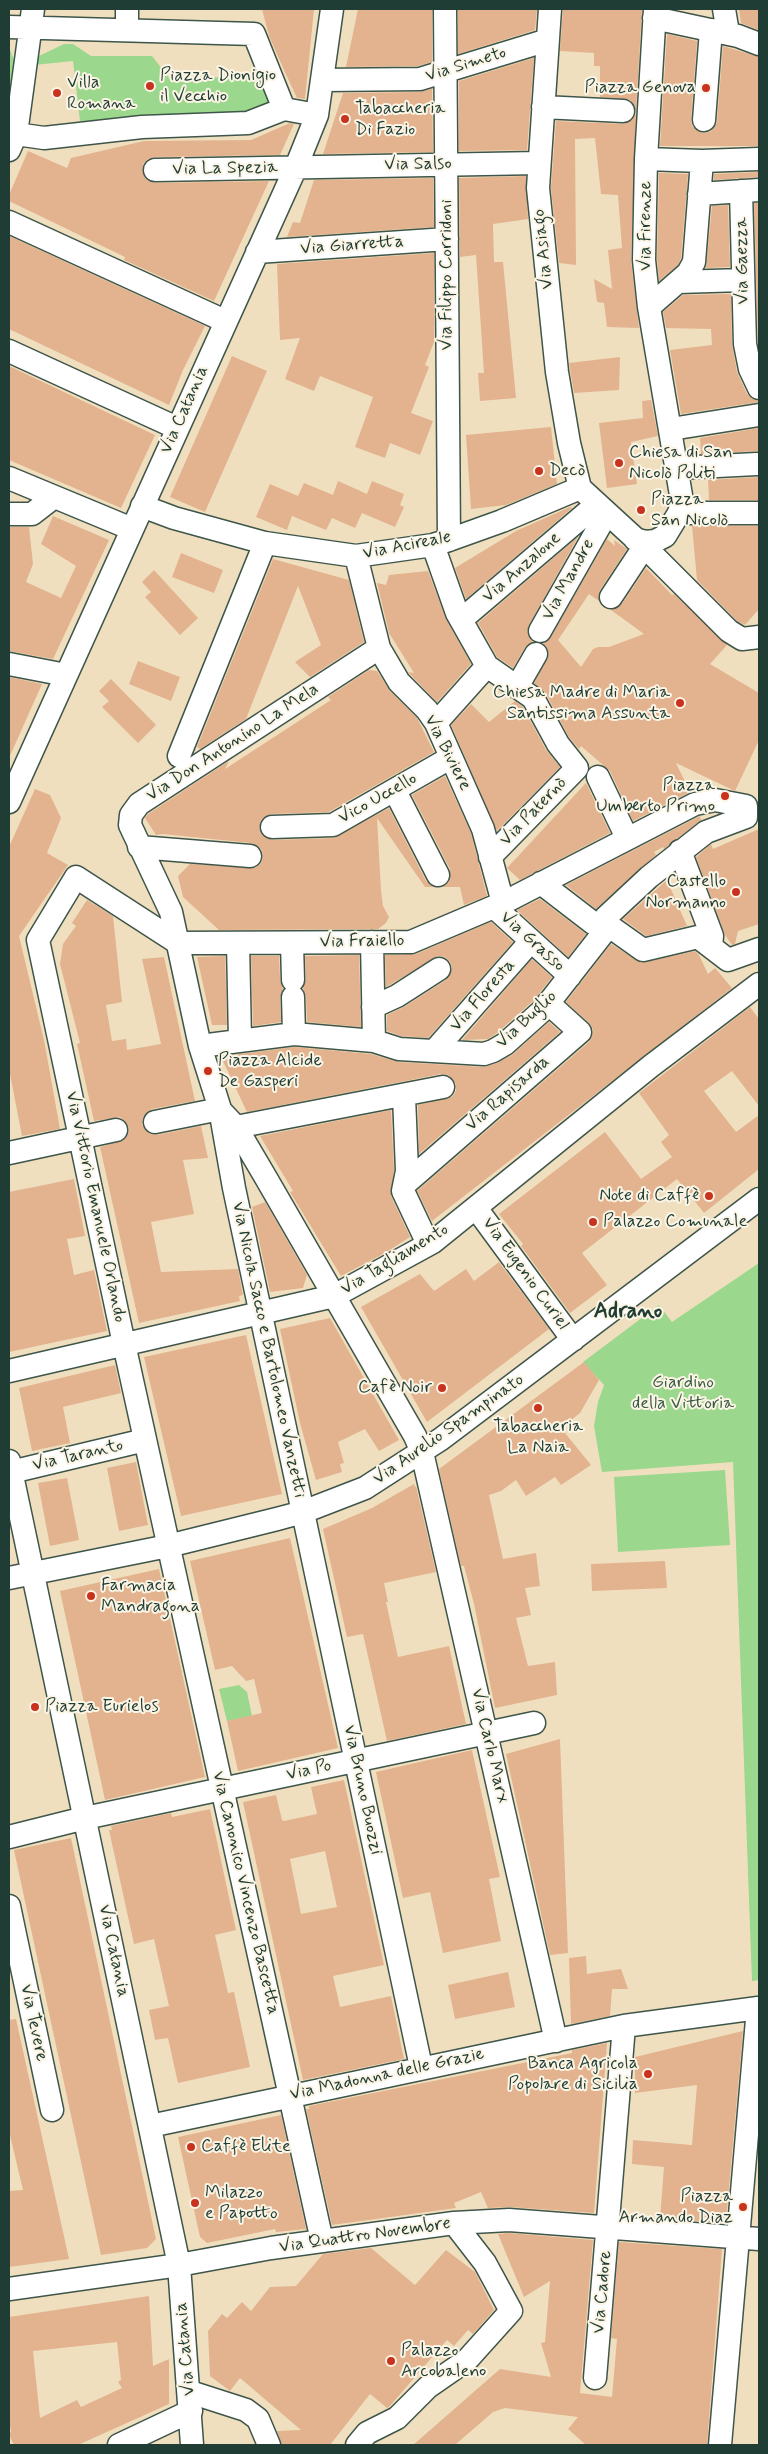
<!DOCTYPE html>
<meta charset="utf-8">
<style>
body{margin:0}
#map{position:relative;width:768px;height:2454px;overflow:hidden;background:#f0dfbf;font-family:Mynerve,sans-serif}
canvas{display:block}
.frame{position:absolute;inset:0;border:10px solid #1f3d34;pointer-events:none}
</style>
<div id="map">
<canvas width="768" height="2454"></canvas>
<div class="frame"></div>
</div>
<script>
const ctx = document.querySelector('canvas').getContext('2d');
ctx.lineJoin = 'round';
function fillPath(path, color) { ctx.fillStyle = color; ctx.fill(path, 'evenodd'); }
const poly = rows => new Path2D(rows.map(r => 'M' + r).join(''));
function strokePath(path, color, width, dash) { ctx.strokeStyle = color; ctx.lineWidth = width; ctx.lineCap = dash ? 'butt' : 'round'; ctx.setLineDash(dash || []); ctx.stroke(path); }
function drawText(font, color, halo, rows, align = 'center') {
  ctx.font = font + ' Mynerve,sans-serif'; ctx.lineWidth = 4; ctx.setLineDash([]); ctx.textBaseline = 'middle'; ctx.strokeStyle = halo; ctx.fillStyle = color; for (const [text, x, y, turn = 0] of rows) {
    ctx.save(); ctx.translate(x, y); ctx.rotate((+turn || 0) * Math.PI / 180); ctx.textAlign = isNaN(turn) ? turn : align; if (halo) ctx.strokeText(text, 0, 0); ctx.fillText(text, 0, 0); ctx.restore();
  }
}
fillPath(poly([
 [64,44,73,44,91,56,152,56,170,79,255,76,266,87,272,103,241,116,80,121,73,61,34,65,39,56],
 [9,47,15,63,9,104],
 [759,1263,759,1980,752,1981,733,1462,602,1472,594,1426,598,1402,604,1385,583,1362,659,1305,672,1322],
 [725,1470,730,1545,618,1552,614,1477],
 [239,1685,247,1692,252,1716,227,1721,219,1689]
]), '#9bd88d');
fillPath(poly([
 [262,9,314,9,305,99,297,98,284,70,269,36],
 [358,9,432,9,432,62,418,66,346,67],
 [458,9,537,9,535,30,458,54],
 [563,9,642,9,636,110,630,100,600,97,600,66,594,66,594,53,560,51],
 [739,9,759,9,759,30,741,23],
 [667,34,697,41,691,119,692,126,702,133,710,132,717,122,723,46,759,57,759,146,660,146],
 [534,58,527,150,459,151,459,81],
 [432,89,433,152,323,154,343,93,420,92],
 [636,114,631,260,639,328,607,327,604,303,597,302,594,279,612,289,608,250,622,248,618,195,601,194,595,138,575,139,576,265,559,263,551,188,556,121,623,124,629,122],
 [290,123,294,124,280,155,155,157,148,159,143,164,144,176,148,181,155,183,269,181,214,301,124,260,125,257,9,201,9,195,28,151,67,168,71,158,144,141,251,140],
 [759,172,759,177,714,180,714,174],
 [659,173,688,174,681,258,678,265,659,281,657,259],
 [526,176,528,219,493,224,494,262,503,262,516,398,480,401,478,373,484,373,476,255,460,257,459,178],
 [433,178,434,227,287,237,293,222,300,223,314,180],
 [754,203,759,203,759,348,758,343],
 [728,205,730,267,706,268,712,206],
 [9,236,205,326,183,370,169,405,9,329],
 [434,253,434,342,425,365,429,367,411,413,433,421,420,455,390,443,385,458,355,447,373,397,320,376,314,391,285,379,300,338,280,340,277,264],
 [731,294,732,344,737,372,747,394,759,402,681,414,670,350,712,345,711,329,666,328,663,312,683,295],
 [232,356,267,371,205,512,170,497],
 [620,357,619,390,574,393,569,363],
 [9,366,155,435,121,508,9,460],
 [651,400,658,436,631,442,637,484,607,488,599,423,643,418,642,401],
 [551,427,557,484,506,505,471,509,466,435],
 [759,428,759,451,701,454,700,438],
 [759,477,759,500,709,500,708,480],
 [338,481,367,494,372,481,404,494,400,505,404,507,395,527,362,513,355,528,332,518,326,530,292,516,287,530,256,517,270,484,298,496,304,483,333,495],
 [570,507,572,508,466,599,455,568,516,531],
 [53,516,109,540,53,659,9,651,9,527,29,527,33,564,26,582,61,598,76,566,41,544],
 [692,526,759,526,759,609,745,625,737,621,697,580],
 [578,537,529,625,527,632,533,642,525,647,513,668,497,657,478,623],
 [607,539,615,546,614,540,627,549,600,590,599,601,589,594,558,640,581,667,593,649,598,647,609,647,644,634,611,610,622,604,646,568,672,595,674,594,727,645,710,664,759,693,759,740,735,791,676,763,690,792,633,821,610,771,581,746,579,749,569,737,545,692,534,683,549,654,543,643,551,637],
 [181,553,223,570,214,593,172,577],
 [273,559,349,580,364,642,310,677,295,662,321,645,298,586,246,719,200,749,197,747],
 [154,570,198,618,180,635,145,597,151,592,142,582],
 [428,571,446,619,471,664,437,702,408,672,414,673,389,633,377,583,386,585,389,575],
 [138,661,180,677,171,701,129,684],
 [369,670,377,671,390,691,417,718,434,752,329,812,271,814,261,820,259,828,261,834,272,840,334,838,389,808,426,881,433,887,425,887,377,818,381,891,383,906,389,917,386,923,378,929,219,930,183,897,178,876,190,864,255,868,261,863,263,857,262,850,251,843,163,834,156,835,145,818,148,814,229,761,225,769,331,700,328,697],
 [9,677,42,684,9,758],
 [111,679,156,725,138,743,102,707,109,701,99,691],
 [515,701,523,707,546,750,560,767,497,831,451,725,471,704,489,722],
 [445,776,471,833,487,896,464,905,460,887,443,887,449,882,450,869,412,795],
 [586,783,610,833,520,880,507,868],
 [35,789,50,795,61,818,47,853,68,865,19,936,44,1040,60,1129,22,1136,9,1069,9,847],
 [700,816,701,820,664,849,663,847,654,852,656,855,596,909,566,885],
 [759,829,759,924,738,931,735,944,732,945,725,935,696,857,711,844,713,849],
 [667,880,687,926,646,936,623,919],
 [540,899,586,934,568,957,517,910],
 [87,900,113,916,122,1002,106,1005,112,1041,126,1039,127,1050,161,1044,142,959,164,957,195,1101,152,1109,143,1117,142,1125,150,1134,157,1135,201,1126,208,1158,183,1160,194,1214,151,1222,161,1272,238,1269,243,1295,239,1296,240,1301,139,1323,100,1147,124,1140,128,1134,129,1128,125,1121,120,1117,94,1121,77,1044,80,1043,60,964,63,944,76,926,72,923],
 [491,922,513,942,428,1038,401,1036,387,1031,387,1015,404,1007,446,980,452,969,450,962,445,957,438,956,386,987,385,955,416,954],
 [611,944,641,963,695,951,699,955,708,974,715,968,732,988,432,1221,417,1191,589,1042,592,1036,593,1029,589,1023,566,1002],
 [359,955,361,1027,307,1022,306,997,303,988,306,980,305,956],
 [225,956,227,1025,212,1025,197,957],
 [251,956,279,956,280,980,283,989,280,997,281,1022,253,1026],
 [532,959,552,977,533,1001,497,1033,488,1039,462,1040],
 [750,1007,759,1019,759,1106,732,1071,704,1091,736,1132,759,1115,759,1169,704,1213,677,1179,582,1253,607,1285,570,1313,521,1246,523,1244,499,1214,605,1132,641,1179,672,1157,661,1142,669,1135,639,1093],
 [549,1022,560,1032,419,1154,418,1105,452,1097,456,1091,456,1084,448,1075,441,1074,247,1112,222,1059,240,1054,294,1047,371,1054,398,1062,484,1067,497,1063,512,1055],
 [391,1110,394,1170,391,1196,410,1237,385,1253,341,1276,290,1192,293,1191,260,1136],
 [74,1179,85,1236,67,1239,74,1275,94,1270,107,1331,9,1352,9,1192],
 [265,1202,307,1275,303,1288,270,1292,252,1207],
 [499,1262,549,1329,427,1422,361,1307,420,1274,434,1291,466,1269,474,1281],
 [330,1318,399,1440,379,1451,365,1429,338,1442,344,1463,340,1464,342,1472,316,1480,300,1423,280,1329],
 [246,1335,282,1494,181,1516,144,1357],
 [584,1362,599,1380,580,1413,561,1428,591,1465,561,1485,555,1477,526,1496,516,1480,501,1491,489,1495,503,1559,536,1553,540,1586,525,1588,531,1615,516,1618,528,1666,555,1662,557,1695,495,1708,474,1604,464,1566,461,1566,439,1469],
 [115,1365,121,1393,63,1407,70,1443,32,1451,19,1388],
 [136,1462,148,1525,119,1531,107,1468],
 [67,1478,79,1540,50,1546,38,1483],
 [414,1484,415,1487,416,1486,436,1572,384,1583,388,1602,386,1602,398,1657,449,1646,466,1724,387,1741,363,1634,347,1637,323,1529,372,1508],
 [290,1538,338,1748,238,1771,227,1721,262,1713,254,1679,246,1681,232,1666,215,1670,190,1561],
 [665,1561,667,1588,592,1591,591,1564],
 [159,1569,205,1777,105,1800,60,1591],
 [560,1739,568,1953,550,1955,506,1754],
 [472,1750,500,1877,489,1879,501,1941,443,1953,430,1892,403,1898,376,1772],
 [344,1780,384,1965,333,1976,340,2007,391,1996,404,2059,303,2080,243,1802,276,1795,282,1820,284,1821,317,1814,311,1787],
 [325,1851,337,1907,301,1914,290,1859],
 [210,1809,236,1930,215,1935,228,1993,234,1992,250,2067,178,2083,168,2038,155,2040,149,2010,169,2006,154,1939,134,1944,109,1830,112,1830,111,1826,171,1813,172,1817],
 [71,1838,156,2239,147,2248,101,2255,14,1850],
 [586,1956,587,1974,621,1969,628,1989,612,1989,610,2016,571,2024,569,1958],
 [508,1972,515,2007,455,2019,448,1985],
 [16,2019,69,2259,9,2267,9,2191,23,2190,9,2131,9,2020],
 [743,2031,726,2221,724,2223,660,2218,664,2167,632,2164,633,2140,692,2145,697,2085,635,2093,635,2057],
 [607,2043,594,2213,510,2207,488,2208,481,2192,454,2203,456,2208,332,2225,306,2109,309,2109,309,2106,572,2053,572,2050],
 [281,2115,306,2229,276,2232,275,2229,207,2243,200,2237,178,2137],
 [509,2233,593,2240,580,2393,612,2397,617,2339,611,2338,619,2242,722,2249,707,2445,586,2445,568,2429,578,2417,505,2408,493,2412,455,2445,413,2445,500,2369,551,2377,541,2343,545,2342,550,2281,524,2297,498,2234],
 [371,2248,415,2285,446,2250,475,2272,494,2310,473,2334,468,2330,454,2346,447,2340,389,2407,387,2408,370,2394,330,2445,282,2445,277,2431,301,2430,240,2378,230,2391,210,2376,208,2331,222,2314,227,2318,242,2302,251,2311,270,2287,296,2286,323,2254],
 [149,2296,153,2366,169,2359,169,2404,78,2445,14,2445,9,2435,11,2431,9,2420,9,2317],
 [117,2342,121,2380,118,2382,122,2388,81,2407,77,2400,40,2418,33,2351]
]), '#e2b38e');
const minor = poly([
 [127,9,127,30],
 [445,9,449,540],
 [550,9,538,188,557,372,569,443,580,488],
 [724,9,728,33],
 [654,18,738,36,759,44],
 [9,27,254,34,284,109],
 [323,80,420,79,548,40],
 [543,107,623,111],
 [704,120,711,30],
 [16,134,44,138,142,127,248,123,284,109,317,115],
 [9,150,16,134,33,9],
 [646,159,702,161,759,159],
 [155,170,539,163],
 [741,191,745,344,750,369,759,388],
 [699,194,759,190],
 [9,222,225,321],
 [257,252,447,239],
 [678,282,743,280],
 [649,307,688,273,694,262,702,161],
 [9,351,177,428],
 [671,429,759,415],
 [677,468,757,464],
 [9,478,132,529],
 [580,488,652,554,729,631,742,639,759,637],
 [142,506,174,518,265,543,356,556,433,545,449,540,502,521,580,488],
 [679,513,759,513],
 [9,514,32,514,54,497],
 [635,539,646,542,655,541,665,536,679,513,682,501,649,307,644,260,646,159,655,9],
 [433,545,457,613,487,666,533,698,558,744,577,768,490,857],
 [356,556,379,648,399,682,427,710,436,723,483,829,503,903],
 [611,597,644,547],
 [461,620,597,504],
 [540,631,607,513],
 [379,648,139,804,131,815,130,825,171,912,200,1046,220,1109,234,1188,421,2067],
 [9,664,66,675],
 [517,687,536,654],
 [436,723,487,666],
 [179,756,265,543],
 [598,777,627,838],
 [395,791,438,875],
 [9,802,296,167,317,115,332,9],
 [272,827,333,825,450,758],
 [139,847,250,856],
 [680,851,712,936,711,947],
 [541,883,593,923,612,928,643,950,698,937,728,960,759,949],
 [494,907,570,976],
 [372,942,374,1041],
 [238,943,240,1040],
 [292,943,293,980],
 [293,997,294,1034],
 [373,1007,397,996,439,969],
 [200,1046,294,1034,374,1041,399,1049,484,1054,493,1051,505,1044,543,1010,604,932,605,918,649,877,706,832,746,817,746,806,715,800,695,804,503,903,411,942,178,943,76,877,38,940,124,1344,322,2241],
 [435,1050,531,941],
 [404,1096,407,1171,403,1191,428,1244],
 [220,1110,236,1127,266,1178,415,1436,422,1452,556,2041],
 [155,1122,220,1109],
 [236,1127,443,1087],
 [9,1153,116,1130],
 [405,1184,580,1032,548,1003],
 [476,1208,573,1340],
 [9,1371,334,1296,433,1242,651,1066,759,984],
 [9,1461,179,2265,192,2445],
 [11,1472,145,1440],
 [9,1578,168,1546,277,1519,303,1512,365,1488,441,1439,759,1199],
 [9,1837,85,1818,534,1723],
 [9,1906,52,2110],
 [150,2126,624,2026,758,2008,720,2445],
 [9,2289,179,2265,271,2248,454,2223,509,2220,759,2239],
 [595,2378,624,2026],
 [190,2392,246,2410,258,2419,269,2445],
 [119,2445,191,2411],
 [357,2445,367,2433,397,2418,428,2387,467,2360,511,2311,485,2263,454,2223]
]);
strokePath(minor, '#3e5549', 25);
strokePath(minor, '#fff', 22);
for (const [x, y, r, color] of [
 [150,86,5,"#c8321e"],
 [706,88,5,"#c8321e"],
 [57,93,5,"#c8321e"],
 [345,119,5,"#c8321e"],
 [619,463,5,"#c8321e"],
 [539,471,5,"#c8321e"],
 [641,510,5,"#c8321e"],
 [680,703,5,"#c8321e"],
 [725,796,5,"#c8321e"],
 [736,892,5,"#c8321e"],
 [208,1071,5,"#c8321e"],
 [709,1196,5,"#c8321e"],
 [593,1222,5,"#c8321e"],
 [442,1388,5,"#c8321e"],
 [538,1408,5,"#c8321e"],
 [91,1596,5,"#c8321e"],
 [35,1707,5,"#c8321e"],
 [648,2074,5,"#c8321e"],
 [191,2147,5,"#c8321e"],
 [195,2203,5,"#c8321e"],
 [743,2207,5,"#c8321e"],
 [391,2361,5,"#c8321e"]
]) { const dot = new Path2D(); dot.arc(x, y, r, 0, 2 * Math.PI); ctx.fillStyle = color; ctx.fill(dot); strokePath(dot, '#fcf5e5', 2); }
drawText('18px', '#1f3d34', '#fcf5e5', [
 ["Via Simeto",466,65,-17],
 ["Via Salso",418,165,-1],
 ["Via La Spezia",225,169,-1],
 ["Via Firenze",646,226,-90],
 ["Via Giarretta",352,246,-4],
 ["Via Asiago",544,249,-96],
 ["Via Gaezza",743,261,-91],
 ["Via Filippo Corridoni",447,275,-90],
 ["Via Catania",185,410,-66],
 ["Via Acireale",407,546,-11],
 ["Via Anzalone",522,568,-41],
 ["Via Mandre",569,580,-61],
 ["Via Don Antonino La Mela",233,743,-33],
 ["Via Biviere",447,753,63],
 ["Vico Uccello",378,799,-29],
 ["Via Paternò",534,812,-46],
 ["Via Fraiello",362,942,-1],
 ["Via Grasso",532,942,42],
 ["Via Floresta",483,996,-49],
 ["Via Buglio",527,1020,-43],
 ["Via Rapisarda",508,1094,-41],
 ["Via Vittorio Emanuele Orlando",95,1207,78],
 ["Via Tagliamento",395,1260,-31],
 ["Via Eugenio Curiel",525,1274,54],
 ["Via Nicola Sacco e Bartolomeo Vanzetti",268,1350,78],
 ["Via Aurelio Spampinato",449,1430,-35],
 ["Via Taranto",78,1456,-13],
 ["Via Carlo Marx",489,1746,77],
 ["Via Po",309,1771,-12],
 ["Via Bruno Buozzi",362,1790,78],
 ["Via Canonico Vincenzo Bascetta",245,1893,77],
 ["Via Catania",113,1951,78],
 ["Via Tevere",33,2023,78],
 ["Via Madonna delle Grazie",387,2075,-12],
 ["Via Quattro Novembre",365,2236,-8],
 ["Via Cadore",603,2292,-85],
 ["Via Catania",186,2349,-95]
]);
drawText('18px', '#1f3d34', '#fcf5e5', [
 ["Piazza Dionigio",160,76],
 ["il Vecchio",160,97],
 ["Villa",67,83],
 ["Romana",67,104],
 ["Piazza Genova",696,88,"right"],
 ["Tabaccheria",355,109],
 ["Di Fazio",355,130],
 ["Chiesa di San",629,453],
 ["Nicolò Politi",629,474],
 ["Decò",549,471],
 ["Piazza",651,500],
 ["San Nicolò",651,521],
 ["Chiesa Madre di Maria",670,693,"right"],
 ["Santissima Assunta",670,714,"right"],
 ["Piazza",715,786,"right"],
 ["Umberto Primo",715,807,"right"],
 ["Castello",726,882,"right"],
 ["Normanno",726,903,"right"],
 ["Piazza Alcide",218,1061],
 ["De Gasperi",218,1082],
 ["Note di Caffè",699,1196,"right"],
 ["Palazzo Comunale",603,1222],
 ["Cafè Noir",432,1388,"right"],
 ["Tabaccheria",538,1427,"center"],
 ["La Naia",538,1448,"center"],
 ["Farmacia",101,1586],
 ["Mandragona",101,1607],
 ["Piazza Eurielos",45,1707],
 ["Banca Agricola",638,2064,"right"],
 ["Popolare di Sicilia",638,2085,"right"],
 ["Caffè Elite",201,2147],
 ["Milazzo",205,2193],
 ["e Papotto",205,2214],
 ["Piazza",733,2197,"right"],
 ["Armando Diaz",733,2218,"right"],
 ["Palazzo",401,2351],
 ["Arcobaleno",401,2372]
], 'left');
drawText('18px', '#385c46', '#fcf5e5', [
 ["Giardino",683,1383],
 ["della Vittoria",683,1404]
]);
drawText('bold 22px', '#1f3d34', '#fcf5e5', [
 ["Adrano",628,1312]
]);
</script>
